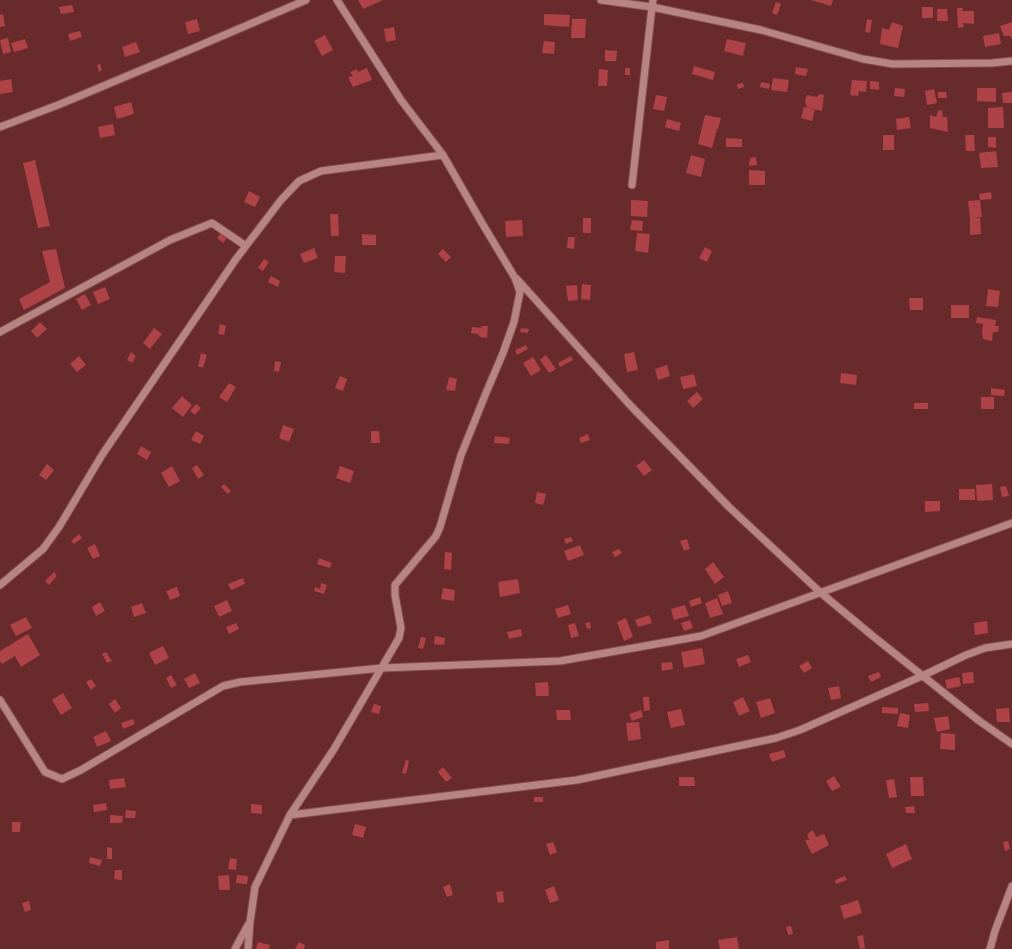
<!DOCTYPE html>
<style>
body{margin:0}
canvas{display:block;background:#692a2c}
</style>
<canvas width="1012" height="949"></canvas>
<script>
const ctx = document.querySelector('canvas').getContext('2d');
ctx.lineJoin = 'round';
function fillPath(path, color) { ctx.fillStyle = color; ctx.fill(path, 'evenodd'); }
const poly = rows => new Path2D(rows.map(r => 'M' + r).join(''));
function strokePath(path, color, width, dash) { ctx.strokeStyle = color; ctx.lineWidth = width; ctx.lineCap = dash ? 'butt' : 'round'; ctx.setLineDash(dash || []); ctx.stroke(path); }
fillPath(poly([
 [358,0,383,0,363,9],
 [811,0,833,0,831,6],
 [776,2,781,4,777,15,772,13],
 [72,5,74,12,61,14,59,7],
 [922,7,933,7,933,18,922,18],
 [957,8,963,8,962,11,974,11,974,24,963,23,964,27,958,28],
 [937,9,947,9,948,21,937,21],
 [3,14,5,26,0,27,0,15],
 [544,14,570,15,569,27,544,25],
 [197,19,200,31,188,34,185,22],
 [572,19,586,19,585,38,571,38],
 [867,19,872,20,870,33,865,32],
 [892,22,903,26,898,48,880,44,882,28,889,30],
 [1012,22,1012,39,1010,36,1004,36,1000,26],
 [394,27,396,40,386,42,384,29],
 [80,31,82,37,70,41,68,34],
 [999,33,1001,44,985,47,983,36],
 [325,35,333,50,322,56,314,41],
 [8,38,11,52,3,54,0,40],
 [25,39,28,48,14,52,11,43],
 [727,39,746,43,743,56,724,51],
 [544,41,555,42,554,54,542,53],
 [136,42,140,52,125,57,122,47],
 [605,50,617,51,616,61,605,61],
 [100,64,102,70,99,72,97,65],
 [694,66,715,72,713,80,692,74],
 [796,67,808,69,806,76,795,74],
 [367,68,372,80,353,87,348,77,353,76,350,72,357,69,358,72],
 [625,68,630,68,630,75,625,75],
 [599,69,608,70,607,86,598,86],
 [773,78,789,80,787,92,771,90],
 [11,79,13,92,0,94,0,81],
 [852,80,867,81,866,92,859,91,858,96,850,95],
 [870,81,879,82,879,90,870,89],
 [761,82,770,84,769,89,760,87],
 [743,83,744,87,738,89,737,84],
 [895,88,905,89,904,97,894,96],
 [977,88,996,88,996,102,977,101],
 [934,89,937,103,927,105,925,91],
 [938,92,946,92,947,98,938,98],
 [1012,92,1012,103,1003,103,1002,93],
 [819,94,824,95,822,111,809,108,815,110,812,121,801,118,804,107,807,108,805,101,807,95,817,97],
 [656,95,667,97,664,111,653,109],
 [131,102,134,114,117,119,114,107],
 [1003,107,1004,128,988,128,988,108],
 [942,110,943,117,947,117,948,132,930,128,930,115,936,117,938,111],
 [705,115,721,118,718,129,717,129,712,148,698,144],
 [909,117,911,128,897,130,896,119],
 [667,119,681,123,679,131,665,127],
 [113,124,115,135,100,138,98,127],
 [883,135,894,135,894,150,883,150],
 [965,135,974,135,975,151,966,151],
 [988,137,996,137,996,148,988,147],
 [726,138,742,139,742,147,726,147],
 [996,151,998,167,981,168,979,153],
 [691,155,705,159,701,177,686,173],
 [756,157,757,165,749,166,750,158],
 [35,160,50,226,38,228,23,163],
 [749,170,765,171,765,185,749,185],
 [249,191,260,197,255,207,244,202],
 [991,192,992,199,980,200,979,194],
 [631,200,648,201,647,217,631,216],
 [980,200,982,217,972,218,980,218,981,234,970,235,970,218,968,201],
 [330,214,338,214,339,236,331,236],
 [583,218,591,218,591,233,583,233],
 [522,220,523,236,506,237,505,221],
 [632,220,643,221,642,231,630,230],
 [223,230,230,234,223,243,217,238],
 [637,233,650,234,648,253,635,251],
 [362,234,376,235,376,245,362,245],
 [568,237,575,237,574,249,567,248],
 [705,247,712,251,707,262,699,258],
 [314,248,318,258,304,263,300,254],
 [56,249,65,288,24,310,19,299,50,282,42,251],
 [443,249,451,257,446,262,438,254],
 [335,256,346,256,345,273,334,272],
 [264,259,269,262,263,271,258,268],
 [271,276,280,281,278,287,268,282],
 [582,284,591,285,590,300,581,299],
 [577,285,578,300,568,301,566,286],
 [105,287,110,299,98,304,93,292],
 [988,289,1000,291,998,307,986,306],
 [85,294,91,305,82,310,76,299],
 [909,298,923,298,923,310,910,310],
 [951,305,969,305,969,318,951,318],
 [977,317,996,320,995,326,999,326,998,332,993,332,992,341,983,339,982,333,983,324,976,323],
 [40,322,47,329,37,338,31,331],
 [220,324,226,326,224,335,218,334],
 [482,326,488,326,487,338,480,337,478,334,471,333,472,327,481,328],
 [154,328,162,334,150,349,143,343],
 [521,328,529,329,528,333,520,332],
 [526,345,528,349,517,355,515,350],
 [131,352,136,356,132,363,127,360],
 [634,352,638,370,627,372,624,354],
 [201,353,207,355,203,368,198,366],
 [546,355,556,369,549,373,540,360],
 [79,356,86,365,77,372,70,364],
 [571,356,573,360,560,367,558,363],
 [533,357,541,370,531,376,523,363],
 [275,361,281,362,279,372,274,371],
 [667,365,670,376,658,380,655,369],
 [841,373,857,375,856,385,840,383],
 [694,374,697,386,683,389,680,377],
 [340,376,347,379,343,391,335,388],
 [449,377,457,379,455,391,446,390],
 [229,383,236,387,227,402,219,397],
 [991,388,1005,390,1004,396,991,395],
 [697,392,703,399,693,408,687,401],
 [182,396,192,405,183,417,172,408],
 [981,397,994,397,994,409,981,409],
 [914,403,928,403,928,409,914,409],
 [196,404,201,408,195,415,190,411],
 [283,425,294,429,289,442,279,438],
 [196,431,204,436,200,444,191,440],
 [371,431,379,431,380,443,371,443],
 [588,434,590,440,581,443,579,438],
 [495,436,510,438,509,444,494,443],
 [141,446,151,452,147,460,137,454],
 [644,460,652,470,644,476,636,466],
 [47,464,54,470,46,480,39,475],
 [197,465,204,475,198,479,192,468],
 [172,466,180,481,169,487,161,473],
 [340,466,354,471,350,483,336,478],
 [224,484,231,491,228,494,221,487],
 [992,484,993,500,977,501,976,485],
 [1006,486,1009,496,1002,497,1000,487],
 [959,489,975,489,975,500,959,500],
 [537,492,546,494,543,505,535,503],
 [925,501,940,501,940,511,925,512],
 [79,534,82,538,74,544,71,541],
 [571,537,573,541,566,544,564,539],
 [687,539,690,549,684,551,680,541],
 [95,544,100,556,93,559,87,548],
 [580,545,584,555,568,561,564,551],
 [619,549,622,553,615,557,612,552],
 [445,552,452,553,451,570,444,569],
 [319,558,332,563,330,568,317,564],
 [713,562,724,577,715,584,705,569],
 [54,572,57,576,49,585,45,581],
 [243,578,245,584,231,590,228,584],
 [518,579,520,593,500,597,498,582],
 [321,583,327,585,324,594,314,591,315,587,320,589],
 [177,587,180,596,170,600,166,591],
 [443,588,455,590,454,601,441,599],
 [728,591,732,603,722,606,718,595],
 [700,597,702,603,691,607,689,601],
 [717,598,723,614,710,618,705,603],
 [227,600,232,611,219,617,214,606],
 [100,602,105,611,96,616,92,607],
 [142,603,146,613,134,617,131,607],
 [568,605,571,614,558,618,555,609],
 [685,605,689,616,674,620,671,609],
 [649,615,652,623,638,627,635,620],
 [26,617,32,628,16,636,10,625],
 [626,618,633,637,624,641,617,622],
 [690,620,693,628,684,631,681,623],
 [987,621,988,633,975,635,974,623],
 [590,622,591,628,587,629,585,623],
 [236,623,239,629,229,634,226,627],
 [575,623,579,636,571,638,568,625],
 [521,629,522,636,509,639,507,632],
 [28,634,40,655,21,667,15,656,2,664,0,661,0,651],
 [435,636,445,638,444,645,434,644],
 [421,637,426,638,423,649,418,648],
 [163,646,169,658,155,665,149,653],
 [702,648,705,664,684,668,681,652],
 [106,652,112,661,107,663,102,654],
 [748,655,751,662,739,667,736,659],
 [808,661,812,668,804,673,799,666],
 [672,662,673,669,662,671,661,663],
 [879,672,881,677,871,682,868,676],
 [973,672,974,683,963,684,962,673],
 [195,673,200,683,189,688,184,679],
 [171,675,177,685,171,688,166,678],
 [959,677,961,686,947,689,945,680],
 [91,679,96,686,91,690,86,682],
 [548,682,549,696,536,696,535,683],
 [839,686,841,698,831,700,828,688],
 [63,693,72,708,61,715,52,700],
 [643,697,649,697,650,710,644,711],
 [743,697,750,711,739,716,733,702],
 [770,698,775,713,761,718,756,702],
 [115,699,121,708,115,713,109,704],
 [928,703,929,711,915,712,914,704],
 [374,704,381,706,379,714,371,712],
 [882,707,898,708,898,714,882,713],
 [1009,708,1010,722,997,722,996,709],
 [681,709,685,725,671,728,667,712],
 [556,710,570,710,571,720,557,720],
 [641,710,643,717,632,721,629,714],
 [900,713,910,715,908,728,897,726],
 [948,716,950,729,937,732,934,718],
 [133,719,135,724,123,729,121,723],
 [639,722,641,739,628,741,626,723],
 [106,731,111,741,97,747,93,737],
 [941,733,955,734,955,750,940,749],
 [784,750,786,757,772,762,769,754],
 [406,760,409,761,406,774,402,773],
 [443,767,452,778,446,782,438,772],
 [834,776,841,787,832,791,826,781],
 [679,777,694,777,695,786,679,786],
 [910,777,923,777,924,796,911,796],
 [124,778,126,787,110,789,109,780],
 [894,779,897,797,889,798,886,780],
 [534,797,543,797,543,802,534,802],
 [106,803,107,810,94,812,93,805],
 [251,804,262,805,262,814,251,813],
 [914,806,915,813,906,813,905,807],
 [126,810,136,811,135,818,125,818],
 [110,815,123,816,122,823,110,823],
 [12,822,21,822,20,832,12,832],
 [355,824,366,827,363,838,352,835],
 [813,830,816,837,824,834,829,845,812,854,805,840,809,840,807,834],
 [1008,841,1010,849,1005,851,1003,842],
 [553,842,557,852,550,855,546,844],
 [906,844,912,859,892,868,886,854],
 [107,847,112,848,112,859,107,859],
 [90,857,102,860,100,866,89,863],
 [230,858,237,859,236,870,228,869],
 [115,870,122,870,122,880,114,879],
 [229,875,230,890,219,890,218,876],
 [237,875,248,876,247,884,236,883],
 [845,876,847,880,836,884,835,880],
 [450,884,453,895,447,897,443,887],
 [554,886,559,900,550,903,545,890],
 [503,891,504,902,498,903,496,892],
 [858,900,862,913,844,919,840,906],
 [29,901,31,910,25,912,22,903],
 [791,926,793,934,788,935,786,927],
 [863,935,865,948,860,949,857,936],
 [737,937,739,949,720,949,718,940],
 [669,940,669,949,656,949,656,942],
 [258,942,270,945,269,949,256,949],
 [299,942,305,945,304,949,295,949]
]), '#ad4247');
const minor = poly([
 [601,0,652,7,761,30,863,59,893,64,992,63,1012,61],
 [0,127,58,105,194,48,306,0],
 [632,185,652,7,653,0],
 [517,279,629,404,729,507,821,593,874,637,978,720,1012,744],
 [0,332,170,240,212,223,246,246],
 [0,585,43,549,59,527,102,455,158,373,236,259,281,200,299,181,321,171,443,155],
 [0,700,45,772,62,779,81,770,223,686,240,682,382,668,560,661,701,636,1012,523],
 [290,815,577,780,776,738,800,730,922,676,966,655,985,648,1012,644],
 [235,949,248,925],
 [248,949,250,922,255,887,290,815,334,749,399,638,401,628,395,595,395,585,436,536,440,527,461,455,486,393,503,353,514,322,520,292,515,278,482,223,443,155,401,100,337,0],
 [990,949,995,931,1012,886]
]);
strokePath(minor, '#854a4c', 9);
strokePath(minor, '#b68482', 7);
</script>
